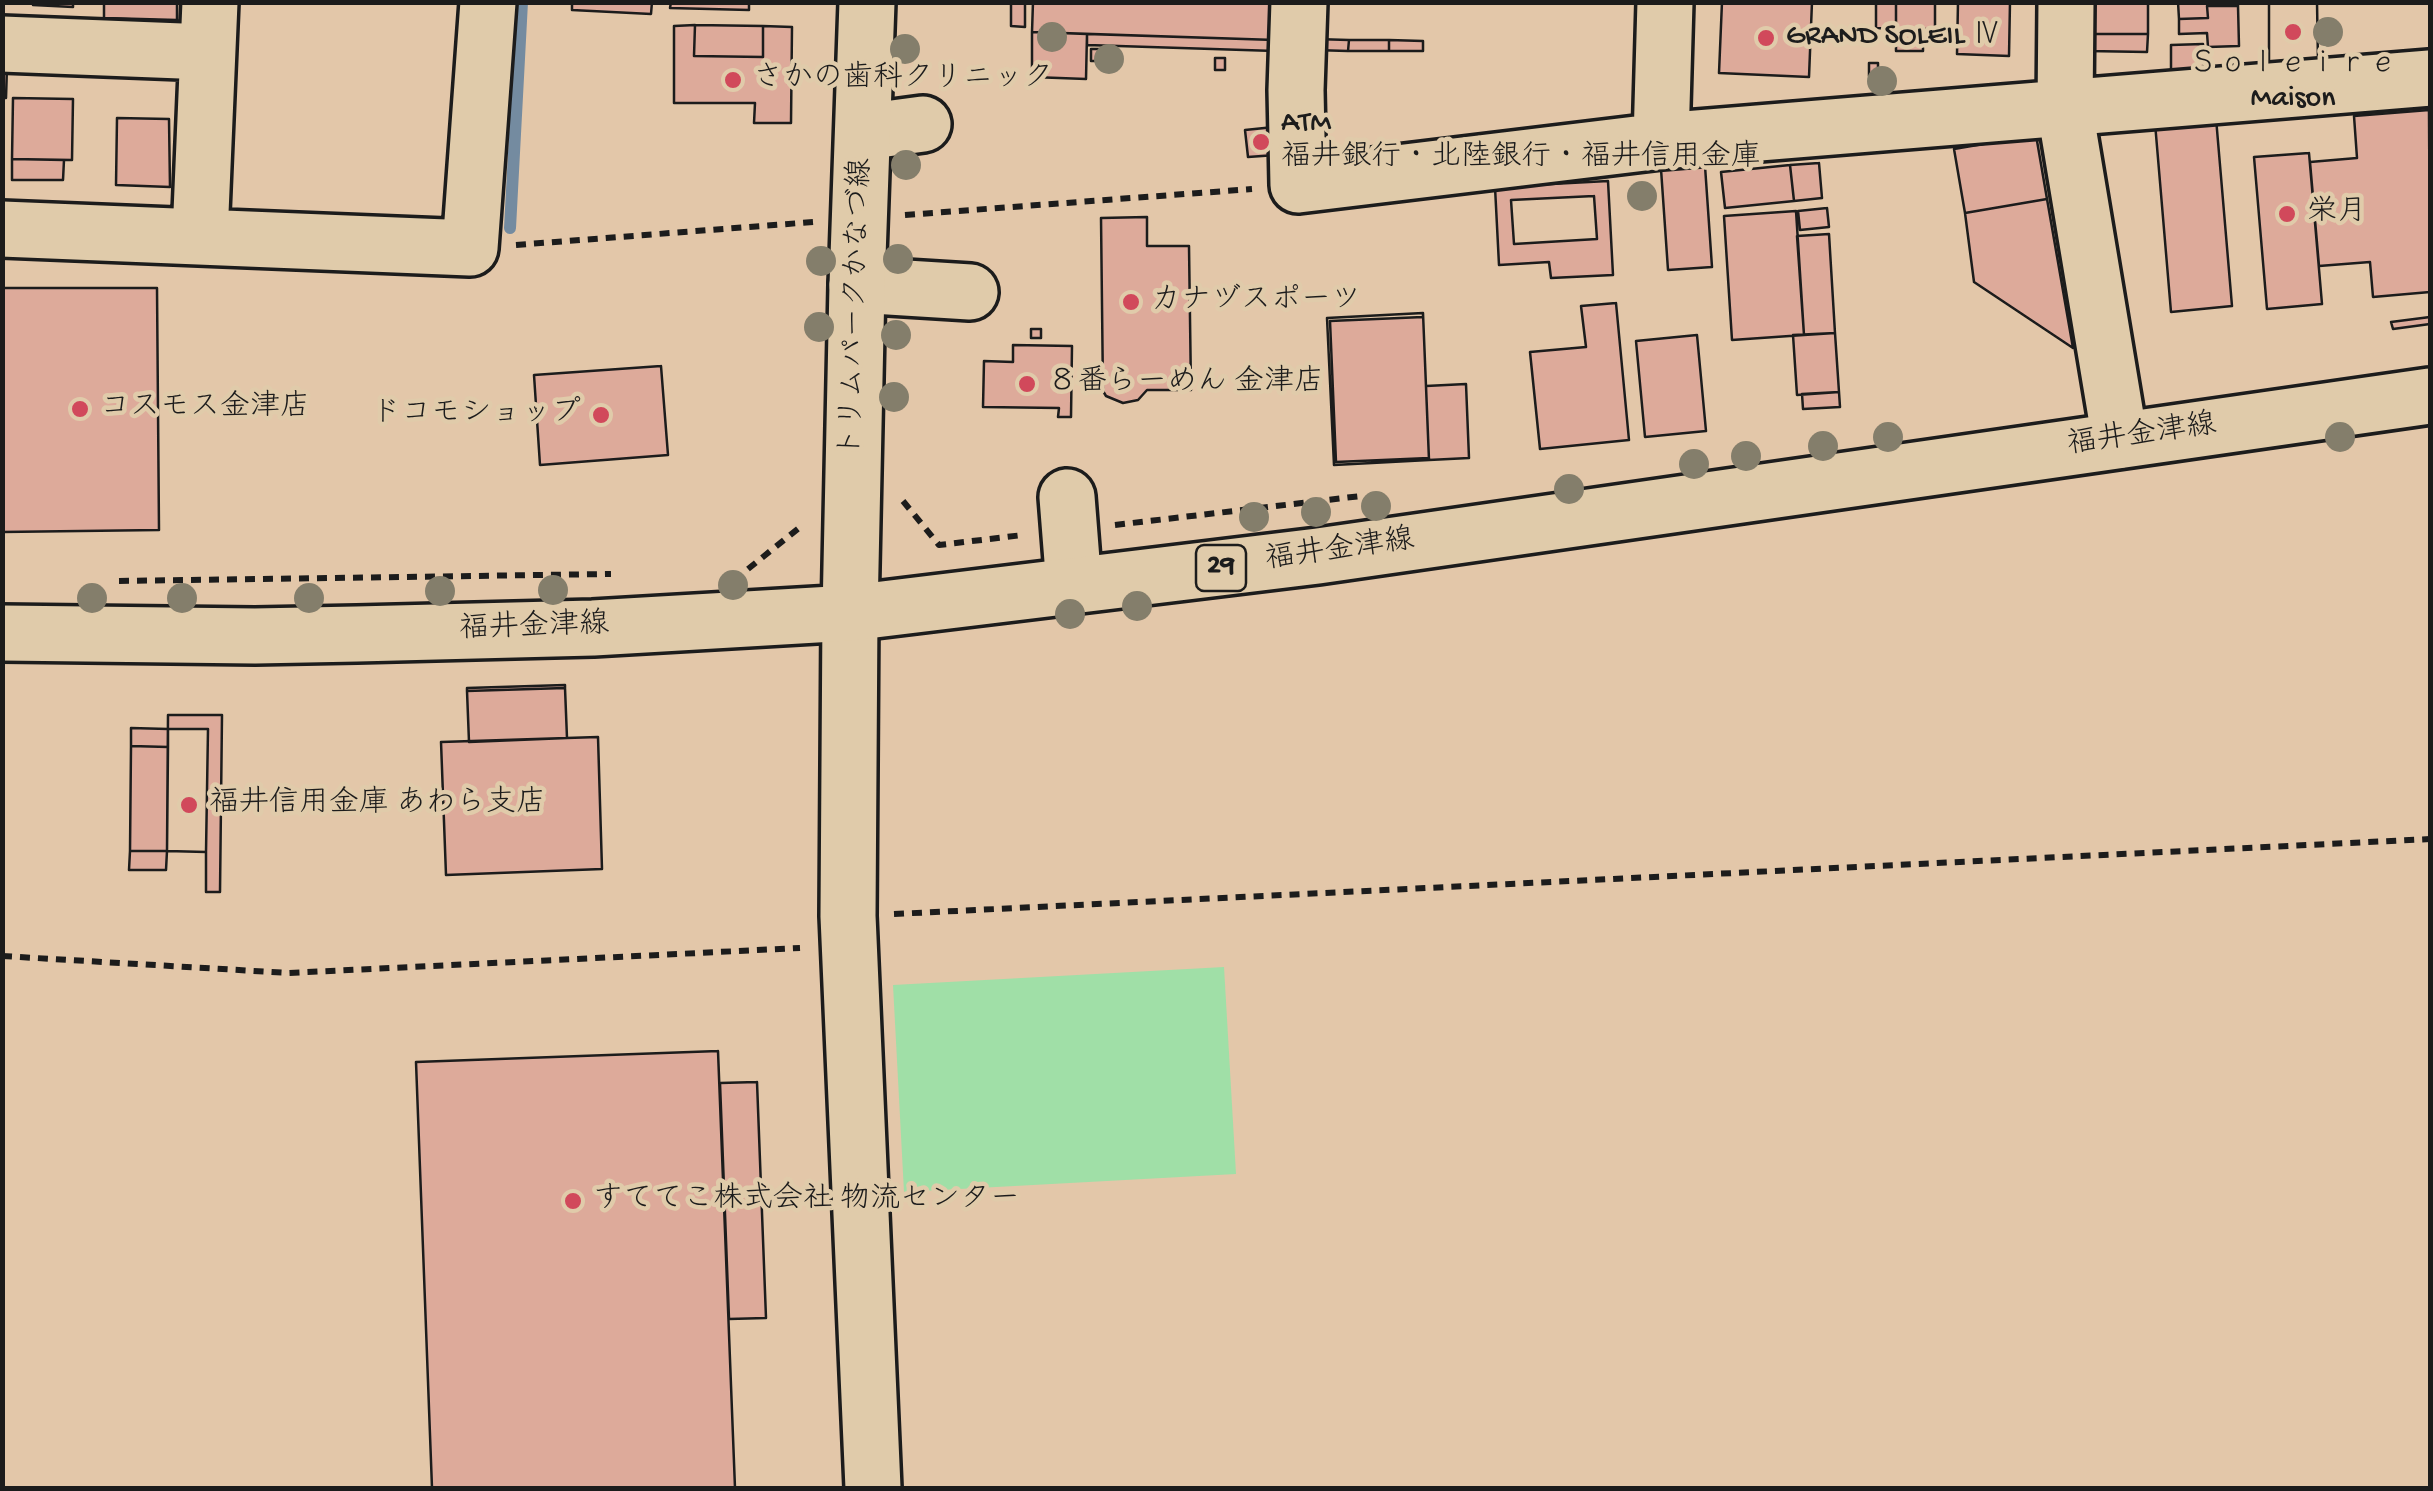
<!DOCTYPE html>
<meta charset="utf-8">
<style>
body{margin:0}
#map{position:relative;width:2433px;height:1491px;overflow:hidden;background:#e3c7a9;font-family:"Gochi Hand",sans-serif}
canvas{display:block}
.frame{position:absolute;inset:0;border:5px solid #1c1c1c;pointer-events:none}
</style>
<div id="map">
<canvas width="2433" height="1491"></canvas>
<div class="frame"></div>
</div>
<script>
const ctx = document.querySelector('canvas').getContext('2d');
ctx.lineJoin = 'round';
function fillPath(path, color) { ctx.fillStyle = color; ctx.fill(path, 'evenodd'); }
const poly = rows => new Path2D(rows.map(r => 'M' + r).join(''));
function strokePath(path, color, width, dash) { ctx.strokeStyle = color; ctx.lineWidth = width; ctx.lineCap = dash ? 'butt' : 'round'; ctx.setLineDash(dash || []); ctx.stroke(path); }
function drawText(font, color, halo, rows, align = 'center') {
  ctx.font = font + ' "Gochi Hand","Klee One",sans-serif'; ctx.lineWidth = 9; ctx.setLineDash([]); ctx.textBaseline = 'middle'; ctx.strokeStyle = halo; ctx.fillStyle = color; for (const [text, x, y, turn = 0] of rows) {
    ctx.save(); ctx.translate(x, y); ctx.rotate((+turn || 0) * Math.PI / 180); ctx.textAlign = isNaN(turn) ? turn : align; if (halo) ctx.strokeText(text, 0, 0); ctx.fillText(text, 0, 0); ctx.restore();
  }
}
fillPath(poly([
 [1224,967,1236,1174,904,1192,893,985]
]), '#a0dfa7');
strokePath(poly([
 [510,228,522,2]
]), '#748ba0', 12);
const building = poly([
 [33,2,73,2,73,7,33,5,33,2],
 [104,2,177,2,177,20,104,18,104,2],
 [572,2,652,2,651,14,572,10,572,2],
 [671,2,749,2,749,10,670,8,671,2],
 [1011,2,1025,2,1025,27,1011,26,1011,2],
 [1033,2,1276,2,1275,40,1032,32,1033,2],
 [1722,2,1812,2,1809,77,1719,73,1722,2],
 [1876,2,1896,2,1896,29,1876,28,1876,2],
 [1896,2,1935,2,1935,29,1896,29,1896,2],
 [1958,2,2010,2,2009,56,1957,54,1958,2],
 [2089,2,2148,2,2148,34,2089,34,2089,2],
 [2178,2,2238,2,2238,6,2207,6,2208,18,2179,19,2178,2],
 [2269,2,2317,2,2318,62,2269,62,2269,2],
 [2269,2,2317,2,2318,62,2269,62,2269,2],
 [2207,6,2238,6,2239,46,2208,47,2207,33,2179,34,2179,19,2208,18,2207,6],
 [695,25,763,26,763,57,694,56,695,25],
 [695,25,694,56,763,57,763,26,792,27,791,123,754,123,755,103,674,103,674,26,695,25],
 [1923,28,1923,51,1896,51,1896,29,1923,28],
 [1032,32,1087,34,1086,79,1032,77,1032,32],
 [1087,34,1275,40,1275,51,1087,45,1087,34],
 [2089,34,2148,34,2147,52,2088,51,2089,34],
 [1315,39,1349,40,1348,51,1314,50,1315,39],
 [1349,40,1389,40,1389,51,1348,51,1349,40],
 [1389,40,1423,41,1423,51,1389,51,1389,40],
 [2203,44,2204,76,2171,77,2171,45,2203,44],
 [1091,49,1100,49,1100,61,1091,61,1091,49],
 [1215,58,1225,58,1225,70,1215,70,1215,58],
 [1869,63,1878,63,1878,76,1869,76,1869,63],
 [2,67,7,67,6,98,2,98,2,67],
 [13,98,73,99,72,160,12,159,13,98],
 [2429,110,2430,292,2373,297,2370,262,2319,266,2310,162,2357,158,2354,116,2429,110],
 [117,118,169,119,170,187,116,185,117,118],
 [2216,118,2232,306,2171,312,2155,123,2216,118],
 [1274,127,1276,155,1248,157,1245,130,1274,127],
 [2036,135,2047,199,1965,213,1954,149,2036,135],
 [2309,153,2322,304,2267,309,2254,157,2309,153],
 [12,159,64,160,63,180,12,180,12,159],
 [1819,163,1822,198,1794,201,1790,165,1819,163],
 [1790,165,1794,201,1725,208,1721,172,1790,165],
 [1705,166,1712,267,1668,270,1661,169,1705,166],
 [1608,181,1613,275,1551,278,1549,262,1499,265,1495,187,1608,181],
 [1594,196,1597,239,1514,244,1511,200,1594,196],
 [2047,199,2073,348,1974,282,1965,213,2047,199],
 [1827,208,1829,227,1800,230,1798,211,1827,208],
 [1796,211,1804,335,1732,340,1724,216,1796,211],
 [1147,217,1147,246,1189,246,1191,390,1147,390,1138,400,1123,403,1106,396,1103,391,1101,218,1147,217],
 [1829,234,1835,333,1804,335,1797,236,1829,234],
 [2,288,157,288,159,530,2,532,2,288],
 [1616,303,1629,440,1540,449,1530,352,1586,347,1581,306,1616,303],
 [1423,313,1423,317,1330,321,1336,462,1429,458,1429,460,1334,465,1327,318,1423,313],
 [1423,313,1429,460,1334,465,1327,318,1423,313],
 [2430,317,2430,324,2393,329,2391,322,2430,317],
 [1031,329,1041,329,1041,338,1031,338,1031,329],
 [1835,333,1839,392,1797,395,1793,335,1835,333],
 [1697,335,1706,431,1645,437,1636,341,1697,335],
 [1013,345,1072,346,1071,417,1058,417,1059,408,983,407,984,361,1013,362,1013,345],
 [661,366,668,455,540,465,534,375,661,366],
 [1466,384,1469,458,1429,460,1426,386,1466,384],
 [1839,392,1840,407,1803,409,1802,394,1839,392],
 [565,685,565,688,467,691,467,688,565,685],
 [565,688,567,738,469,742,467,691,565,688],
 [168,715,222,715,220,892,206,892,206,852,167,851,168,715],
 [131,728,168,729,168,747,131,746,131,728],
 [168,729,208,729,206,852,167,851,168,729],
 [598,737,602,869,446,875,441,742,598,737],
 [131,746,168,747,167,851,130,851,131,746],
 [130,851,167,851,166,870,129,870,130,851],
 [718,1051,735,1488,432,1488,416,1062,718,1051],
 [757,1082,766,1318,729,1319,720,1083,757,1082]
]);
fillPath(building, '#ddaa9a');
strokePath(building, '#1c1c1c', 2.5);
const minor = poly([
 [1299,2,1296,90,1298,185,1661,141,2430,78],
 [2066,2,2065,110,2120,440],
 [2,44,207,52],
 [863,132,923,124],
 [1661,141,1665,2],
 [2,229,470,248,488,2],
 [200,236,210,2],
 [857,285,970,292],
 [1067,497,1074,586],
 [850,613,848,916,873,1488]
]);
const major = poly([
 [850,613,857,285,867,2],
 [2,633,255,636,357,634,593,628,850,613,1318,556,2430,396]
]);
strokePath(minor, '#1c1c1c', 62);
strokePath(major, '#1c1c1c', 62);
strokePath(poly([
 [905,215,1252,189],
 [516,245,813,222],
 [903,501,939,545,1023,535],
 [1115,525,1361,496],
 [748,569,804,524],
 [119,581,611,574],
 [894,914,2430,839],
 [2,956,289,973,800,948]
]), '#1c1c1c', 6, [10, 8]);
strokePath(minor, '#e0cbaa', 55);
strokePath(major, '#e0cbaa', 55);
ctx.fillStyle = '#847e6b';
for (const [x, y] of [
 [2328,32],
 [1052,37],
 [905,49],
 [1109,59],
 [1882,81],
 [906,165],
 [1642,196],
 [898,259],
 [821,261],
 [819,327],
 [896,335],
 [894,397],
 [1888,437],
 [2340,437],
 [1823,446],
 [1746,456],
 [1694,464],
 [1569,489],
 [1376,506],
 [1316,512],
 [1254,517],
 [733,585],
 [553,590],
 [440,591],
 [92,598],
 [182,598],
 [309,598],
 [1137,606],
 [1070,614]
]) { ctx.beginPath(); ctx.arc(x, y, 15, 0, 2 * Math.PI); ctx.fill(); }
for (const [x, y, r, color] of [
 [2293,32,10,"#d1495b"],
 [1766,38,10,"#d1495b"],
 [733,80,10,"#d1495b"],
 [1261,142,10,"#d1495b"],
 [2287,214,10,"#d1495b"],
 [1131,302,10,"#d1495b"],
 [1027,384,10,"#d1495b"],
 [80,409,10,"#d1495b"],
 [601,415,10,"#d1495b"],
 [189,805,10,"#d1495b"],
 [573,1201,10,"#d1495b"]
]) { const dot = new Path2D(); dot.arc(x, y, r, 0, 2 * Math.PI); ctx.fillStyle = color; ctx.fill(dot); strokePath(dot, '#e0cbaa', 4); }
for (const [x, y, w] of [
 [1221,568,50]
]) { const box = new Path2D(); box.roundRect(x - w / 2, y - 23, w, 46, 8); ctx.fillStyle = '#e0cbaa'; ctx.fill(box); strokePath(box, '#1c1c1c', 2.5); }
drawText('bold 28px', '#1c1c1c', null, [
 ["29",1221,568]
]);
drawText('30px', '#1c1c1c', '#e0cbaa', [
 ["GRAND SOLEIL Ⅳ",1786,38],
 ["Ｓｏｌｅｉｒｅ",2293,66,"center"],
 ["Maison",2293,100,"center"],
 ["さかの歯科クリニック",753,80],
 ["ATM",1281,125],
 ["福井銀行・北陸銀行・福井信用金庫",1281,159],
 ["栄月",2307,214],
 ["カナヅスポーツ",1151,302],
 ["８番らーめん 金津店",1047,384],
 ["コスモス金津店",100,409],
 ["ドコモショップ",581,415,"right"],
 ["福井信用金庫 あわら支店",209,805],
 ["すててこ株式会社 物流センター",593,1201]
], 'left');
drawText('30px', '#1c1c1c', '#e0cbaa', [
 ["トリムパークかなづ線",858,308,-88],
 ["福井金津線",2142,437,-8],
 ["福井金津線",1340,552,-8],
 ["福井金津線",534,629,-2]
]);
</script>
